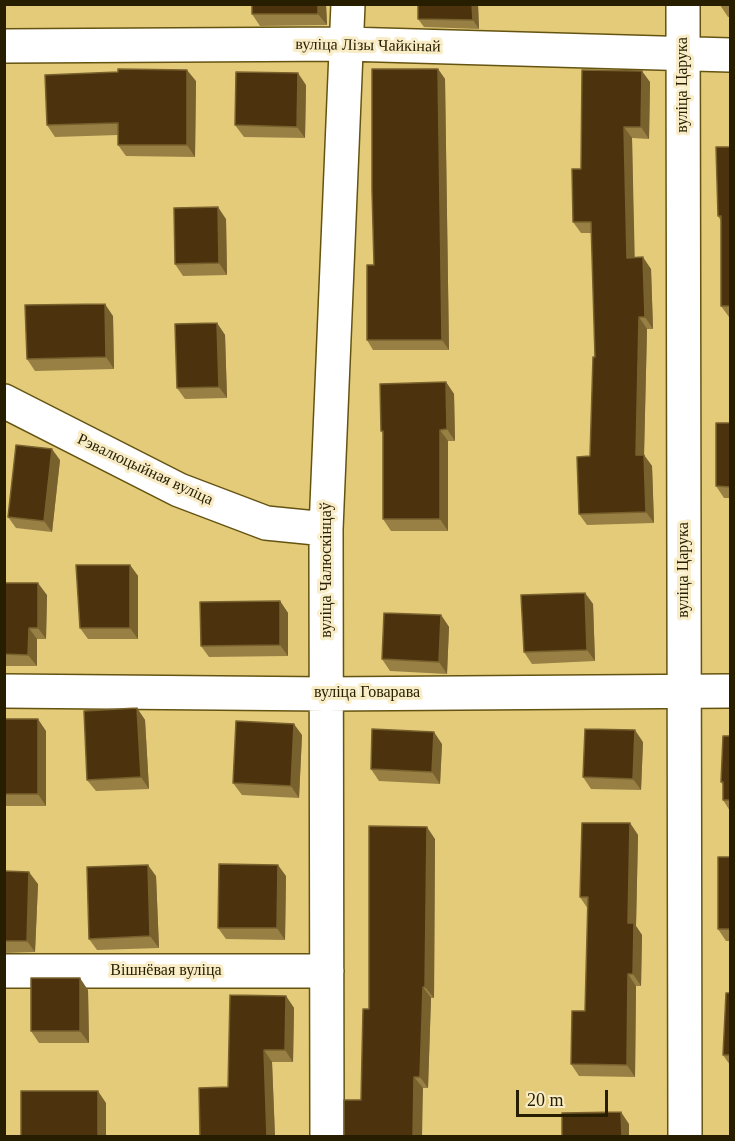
<!DOCTYPE html>
<meta charset="utf-8">
<style>
body{margin:0}
#map{position:relative;width:735px;height:1141px;overflow:hidden;background:#e3cb7a;font-family:Georgia,serif}
canvas{display:block}
.frame{position:absolute;inset:0;border:6px solid #271e00;pointer-events:none}
.scale{position:absolute;left:516px;top:1090px;width:92px;height:27px;box-sizing:border-box;border:3px solid #271e00;border-top:0;padding-left:8px;font-size:18px;line-height:21px;white-space:nowrap;color:#271e00;-webkit-text-stroke:4px #f8edc6;paint-order:stroke}
</style>
<div id="map">
<canvas width="735" height="1141"></canvas>
<div class="frame"></div>
<div class="scale">20 m</div>
</div>
<script>
const ctx = document.querySelector('canvas').getContext('2d');
ctx.lineJoin = 'round';
const poly = rows => new Path2D(rows.map(r => 'M' + r).join(''));
function strokePath(path, color, width, dash) { ctx.strokeStyle = color; ctx.lineWidth = width; ctx.lineCap = dash ? 'butt' : 'round'; ctx.setLineDash(dash || []); ctx.stroke(path); }
function fillPath(path, color) { ctx.fillStyle = color; ctx.fill(path, 'evenodd'); }
function drawText(font, color, halo, rows, align = 'center') {
  ctx.font = font + ' Georgia,serif'; ctx.lineWidth = 6; ctx.setLineDash([]); ctx.textBaseline = 'middle'; ctx.strokeStyle = halo; ctx.fillStyle = color; for (const [text, x, y, turn = 0] of rows) {
    ctx.save(); ctx.translate(x, y); ctx.rotate((+turn || 0) * Math.PI / 180); ctx.textAlign = isNaN(turn) ? turn : align; if (halo) ctx.strokeText(text, 0, 0); ctx.fillText(text, 0, 0); ctx.restore();
  }
}
const minor = poly([
 [683,4,685,1136],
 [4,46,346,44,730,55],
 [4,401,179,490,266,523,326,529],
 [4,691,326,694,730,691],
 [4,971,327,971],
 [327,1136,326,529,348,4]
]);
strokePath(minor, '#645311', 36);
strokePath(minor, '#fff', 33);
fillPath(poly([
 [326,4,327,25,260,26,252,14],
 [418,4,478,4,479,29,424,27,418,19],
 [730,4,730,17,728,17,720,5],
 [438,69,445,79,449,350,373,350,367,340,374,265],
 [196,81,195,157,126,156,118,145,118,135,55,137,47,125],
 [650,82,649,139,632,138,634,257,651,269,653,329,647,329,644,455,652,466,654,523,587,525,579,514,590,456,595,357,592,233,581,233,573,222,581,169],
 [306,85,305,138,244,137,235,125],
 [730,147,730,317,729,317,721,306,721,221,718,216],
 [226,219,227,275,183,276,175,264],
 [113,316,114,369,35,371,27,359],
 [217,323,225,335,227,398,185,399,177,388],
 [446,382,454,394,455,441,448,441,448,531,391,531,383,519,383,434,381,431],
 [730,423,730,498,724,498,716,486],
 [60,460,52,532,16,528,8,517],
 [130,565,138,576,138,639,88,639,80,628],
 [4,583,47,595,46,639,37,639,37,666,4,666],
 [585,593,593,604,595,661,532,664,524,652],
 [280,601,288,613,288,656,209,657,201,646],
 [441,615,449,627,447,674,390,671,382,659],
 [137,708,145,720,149,789,96,791,87,780],
 [4,719,46,731,46,806,4,806],
 [302,735,299,798,242,795,233,783],
 [730,736,730,811,723,800,723,785,721,782],
 [643,742,641,790,591,789,583,777],
 [442,744,440,784,379,781,371,769],
 [630,823,638,835,636,926,642,935,641,986,636,986,635,1077,579,1076,571,1064,585,1011,588,909,580,897],
 [435,839,434,998,431,998,428,1088,423,1088,361,1100,369,1009],
 [730,857,730,941,726,941,718,929],
 [4,871,38,884,35,952,4,953],
 [156,876,159,948,97,950,89,939],
 [286,876,285,940,226,939,218,928],
 [88,990,89,1043,39,1043,31,1031],
 [730,993,730,1065,723,1055],
 [286,996,294,1008,293,1062,272,1062,275,1137,200,1137,228,1087]
]), '#987f44');
fillPath(poly([
 [318,4,326,4,327,25,318,14],
 [472,4,478,4,479,29,473,20],
 [438,69,445,79,449,350,442,340],
 [187,70,196,81,195,157,187,145],
 [642,71,650,82,649,139,641,127],
 [298,73,306,85,305,138,297,127],
 [624,127,632,138,635,269,627,258],
 [218,207,226,219,227,275,219,263],
 [643,257,651,269,653,329,645,317],
 [105,304,113,316,114,369,106,357],
 [639,317,647,329,644,455,652,466,654,523,646,512,636,455],
 [217,323,225,335,227,398,219,387],
 [446,382,454,394,455,441,447,429],
 [440,430,448,441,448,531,440,519],
 [52,449,60,460,52,532,44,521],
 [130,565,138,576,138,639,130,628],
 [38,583,47,595,46,639,38,628],
 [585,593,593,604,595,661,587,650],
 [280,601,288,613,288,656,280,645],
 [441,615,449,627,447,674,439,662],
 [29,628,37,639,37,666,28,655],
 [137,708,145,720,149,789,141,777],
 [38,719,46,731,46,806,38,794],
 [294,724,302,735,299,798,291,786],
 [635,730,643,742,641,790,633,779],
 [434,732,442,744,440,784,432,772],
 [630,823,638,835,636,926,642,935,641,986,633,974,628,923],
 [427,827,435,839,434,998,425,987],
 [148,865,156,876,159,948,150,936],
 [278,865,286,876,285,940,277,928],
 [29,872,38,884,35,952,27,941],
 [628,974,636,986,635,1077,627,1065],
 [80,978,88,990,89,1043,80,1031],
 [423,987,431,998,428,1088,420,1077],
 [286,996,294,1008,293,1062,285,1050],
 [264,1050,272,1062,275,1137,267,1137],
 [414,1077,423,1088,422,1137,413,1137],
 [98,1091,106,1103,106,1137,98,1137],
 [621,1112,629,1124,629,1137,622,1137]
]), '#79612e');
const building = poly([
 [252,4,318,4,318,14,252,14,252,4],
 [418,4,472,4,473,20,418,19,418,4],
 [118,69,187,70,187,145,118,145,118,123,47,125,45,75,118,72,118,69],
 [372,69,438,69,442,340,367,340,367,265,374,265,372,190,372,69],
 [582,70,642,71,641,127,624,127,627,258,643,257,645,317,639,317,636,455,644,455,646,512,579,514,577,457,590,456,593,357,595,357,591,222,573,222,572,169,581,169,582,70],
 [236,72,298,73,297,127,235,125,236,72],
 [716,147,730,147,730,306,721,306,721,216,718,216,716,147],
 [218,207,219,263,175,264,174,208,218,207],
 [105,304,106,357,27,359,25,305,105,304],
 [217,323,219,387,177,388,175,324,217,323],
 [446,382,447,429,440,430,440,519,383,519,383,431,381,431,380,384,446,382],
 [716,423,730,423,730,487,716,486,716,423],
 [16,445,52,449,44,521,8,517,16,445],
 [76,565,130,565,130,628,80,628,76,565],
 [4,583,38,583,38,628,29,628,28,655,4,654,4,583],
 [585,593,587,650,524,652,521,595,585,593],
 [280,601,280,645,201,646,200,602,280,601],
 [384,613,441,615,439,662,382,659,384,613],
 [137,708,141,777,87,780,84,711,137,708],
 [4,719,38,719,38,794,4,794,4,719],
 [236,721,294,724,291,786,233,783,236,721],
 [372,729,434,732,432,772,371,769,372,729],
 [585,729,635,730,633,779,583,777,585,729],
 [723,736,730,736,730,800,723,800,723,782,721,782,723,736],
 [582,823,630,823,628,923,634,923,633,974,628,974,627,1065,571,1064,572,1011,585,1011,588,897,580,897,582,823],
 [369,826,427,827,425,987,423,987,420,1077,414,1077,413,1137,344,1137,344,1100,361,1100,363,1009,369,1009,369,826],
 [718,857,730,857,730,929,718,929,718,857],
 [219,864,278,865,277,928,218,928,219,864],
 [148,865,150,936,89,939,87,867,148,865],
 [4,871,29,872,27,941,4,941,4,871],
 [31,978,80,978,80,1031,31,1031,31,978],
 [726,993,730,993,730,1055,723,1055,726,993],
 [230,995,286,996,285,1050,264,1050,267,1137,200,1137,199,1088,228,1087,230,995],
 [21,1091,98,1091,98,1137,21,1137,21,1091],
 [621,1112,622,1137,562,1137,562,1113,621,1112]
]);
fillPath(building, '#4c330e');
strokePath(building, '#79612e', 1.5);
drawText('16px', '#271e00', '#f8edc6', [
 ["вуліца Лізы Чайкінай",368,46,1],
 ["вуліца Царука",683,85,-90],
 ["Рэвалюцыйная вуліца",145,470,25],
 ["вуліца Чалюскінцаў",327,570,-90],
 ["вуліца Царука",684,570,-90],
 ["вуліца Говарава",367,693],
 ["Вішнёвая вуліца",166,971]
]);
</script>
